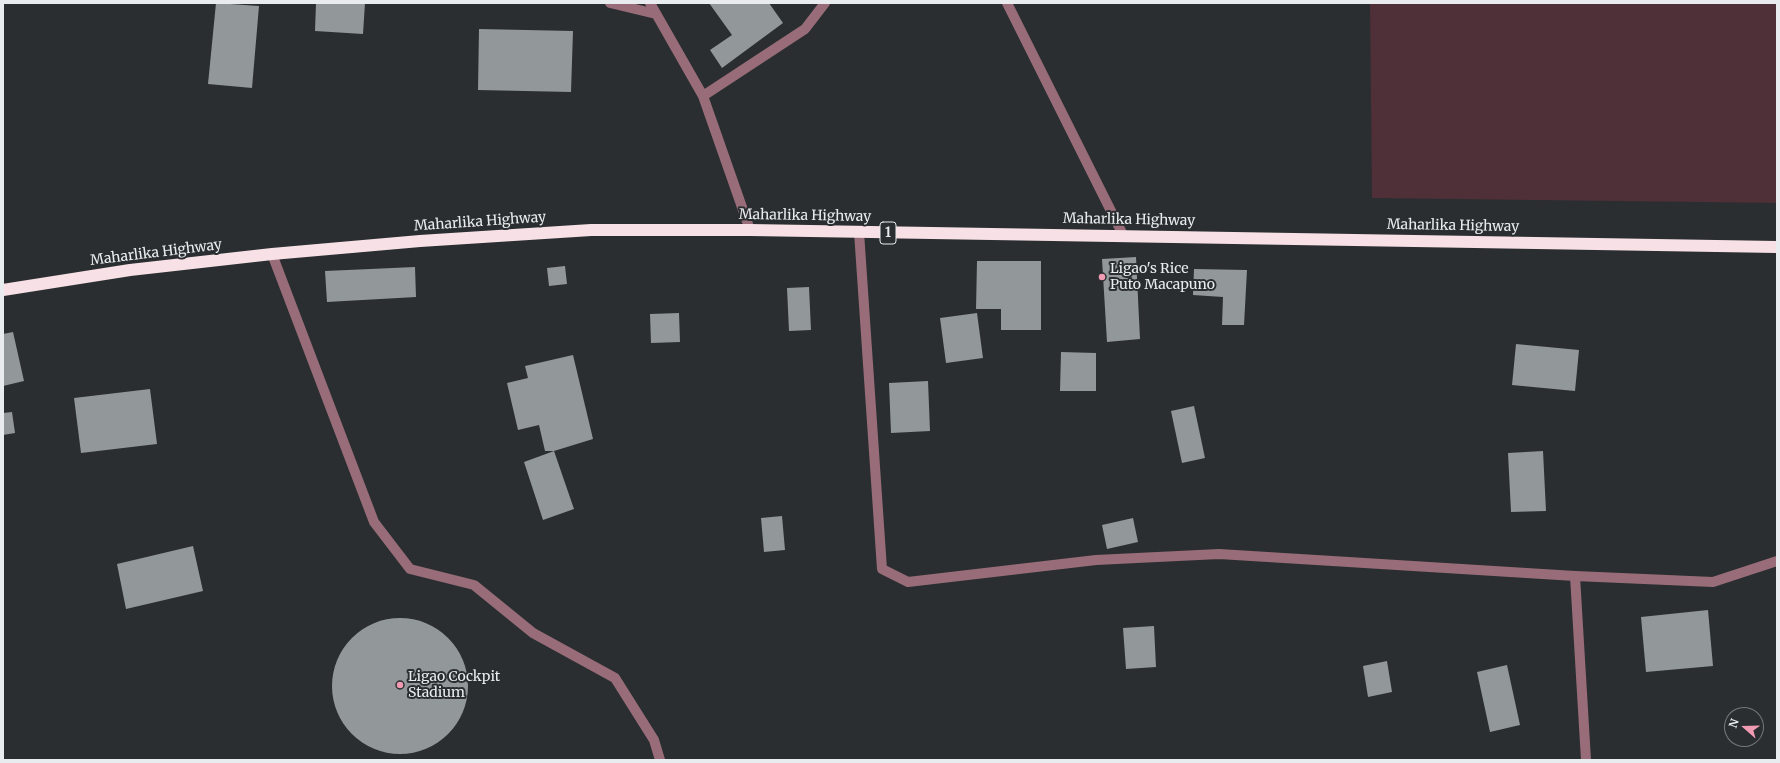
<!DOCTYPE html>
<style>
body{margin:0}
#map{position:relative;width:1780px;height:763px;overflow:hidden;background:#2a2e30;font-family:Merriweather,serif}
canvas{display:block}
.frame{position:absolute;inset:0;border:4px solid #e9ecee;pointer-events:none}
.north{position:absolute;left:1724px;top:707px;width:40px;height:40px;box-sizing:border-box;background:#2a2e30;border:1px solid #767a7c;border-radius:50%;rotate:290deg;font-size:11px;font-weight:700;line-height:16px;text-align:center;color:#e9ecee}
.north::after{content:'';display:block;margin:auto;width:14px;height:18px;background:#f19ab3;clip-path:polygon(50% 0,100% 100%,50% 72%,0 100%)}
</style>
<div id="map">
<canvas width="1780" height="763"></canvas>
<div class="frame"></div>
<div class="north">N</div>
</div>
<script>
const ctx = document.querySelector('canvas').getContext('2d');
ctx.lineJoin = 'round';
function fillPath(path, color) { ctx.fillStyle = color; ctx.fill(path, 'evenodd'); }
const poly = rows => new Path2D(rows.map(r => 'M' + r).join(''));
function strokePath(path, color, width, dash) { ctx.strokeStyle = color; ctx.lineWidth = width; ctx.lineCap = dash ? 'butt' : 'round'; ctx.setLineDash(dash || []); ctx.stroke(path); }
function drawText(font, color, halo, rows, align = 'center') {
  ctx.font = font + ' Merriweather,serif'; ctx.lineWidth = 4; ctx.setLineDash([]); ctx.textBaseline = 'middle'; ctx.strokeStyle = halo; ctx.fillStyle = color; for (const [text, x, y, turn = 0] of rows) {
    ctx.save(); ctx.translate(x, y); ctx.rotate((+turn || 0) * Math.PI / 180); ctx.textAlign = isNaN(turn) ? turn : align; if (halo) ctx.strokeText(text, 0, 0); ctx.fillText(text, 0, 0); ctx.restore();
  }
}
fillPath(poly([
 [1370,3,1777,3,1777,203,1372,198]
]), '#4f2f38');
fillPath(poly([
 [216,3,259,6,252,88,208,84],
 [316,3,365,3,363,34,315,31],
 [709,3,769,3,783,23,722,68,710,50,732,35],
 [479,29,573,31,571,92,478,90],
 [1136,257,1140,339,1107,342,1102,259],
 [977,261,1041,261,1041,330,1001,330,1001,309,976,309],
 [565,266,567,284,549,286,547,268],
 [415,267,416,297,327,302,325,271],
 [1194,269,1247,270,1244,325,1222,325,1223,297,1193,295],
 [809,287,811,330,789,331,787,288],
 [679,313,680,342,651,343,650,314],
 [977,313,983,358,946,363,940,318],
 [13,332,24,381,3,386,3,334],
 [1516,344,1579,350,1575,391,1512,385],
 [1061,352,1096,353,1096,391,1060,391],
 [573,355,593,439,554,451,545,451,539,425,518,430,507,383,528,378,525,366],
 [928,381,930,431,891,433,889,383],
 [150,389,157,444,81,453,74,398],
 [1194,406,1205,458,1182,463,1171,411],
 [12,412,15,433,3,435,3,413],
 [554,451,574,509,543,520,524,462],
 [1543,451,1546,511,1511,512,1508,453],
 [782,516,785,550,764,552,761,518],
 [1133,518,1138,542,1107,549,1102,525],
 [193,546,203,591,126,609,117,564],
 [1708,610,1713,666,1646,672,1641,617],
 '332 686a68 68 0 1 1 136 0a68 68 0 1 1-136 0Z',
 [1154,626,1156,667,1126,669,1123,628],
 [1387,661,1392,692,1368,697,1363,666],
 [1507,665,1520,725,1490,732,1477,672]
]), '#92979a');
strokePath(poly([
 [610,3,656,14],
 [650,3,703,96,750,230],
 [1007,3,1123,235],
 [703,96,805,29,825,3],
 [859,232,882,569,908,582,1096,560,1219,554,1575,576,1713,582,1777,561],
 [272,254,374,522,410,569,474,585,533,633,615,678,654,740,660,760],
 [1575,576,1586,760]
]), '#986d79', 10);
strokePath(poly([
 [3,290,130,270,272,254,420,241,591,230,750,230,1777,247]
]), '#f7e1e6', 12);
for (const [x, y, r, color] of [
 [1102,277,4,"#f19ab3"],
 [400,685,4,"#f19ab3"]
]) { const dot = new Path2D(); dot.arc(x, y, r, 0, 2 * Math.PI); ctx.fillStyle = color; ctx.fill(dot); strokePath(dot, '#2a2e30', 1.5); }
for (const [x, y, w] of [
 [888,233,16]
]) { const box = new Path2D(); box.roundRect(x - w / 2, y - 11, w, 22, 3); ctx.fillStyle = '#2a2e30'; ctx.fill(box); strokePath(box, '#e9ecee', 1); }
drawText('bold 13px', '#e9ecee', null, [
 ["1",888,233]
]);
drawText('14px', '#e9ecee', '#2a2e30', [
 ["Maharlika Highway",805,216,1],
 ["Maharlika Highway",1129,220,1],
 ["Maharlika Highway",480,222,-4],
 ["Maharlika Highway",1453,226,1],
 ["Maharlika Highway",156,253,-7]
]);
drawText('14px', '#e9ecee', '#2a2e30', [
 ["Ligao's Rice",1110,269],
 ["Puto Macapuno",1110,285],
 ["Ligao Cockpit",408,677],
 ["Stadium",408,693]
], 'left');
</script>
